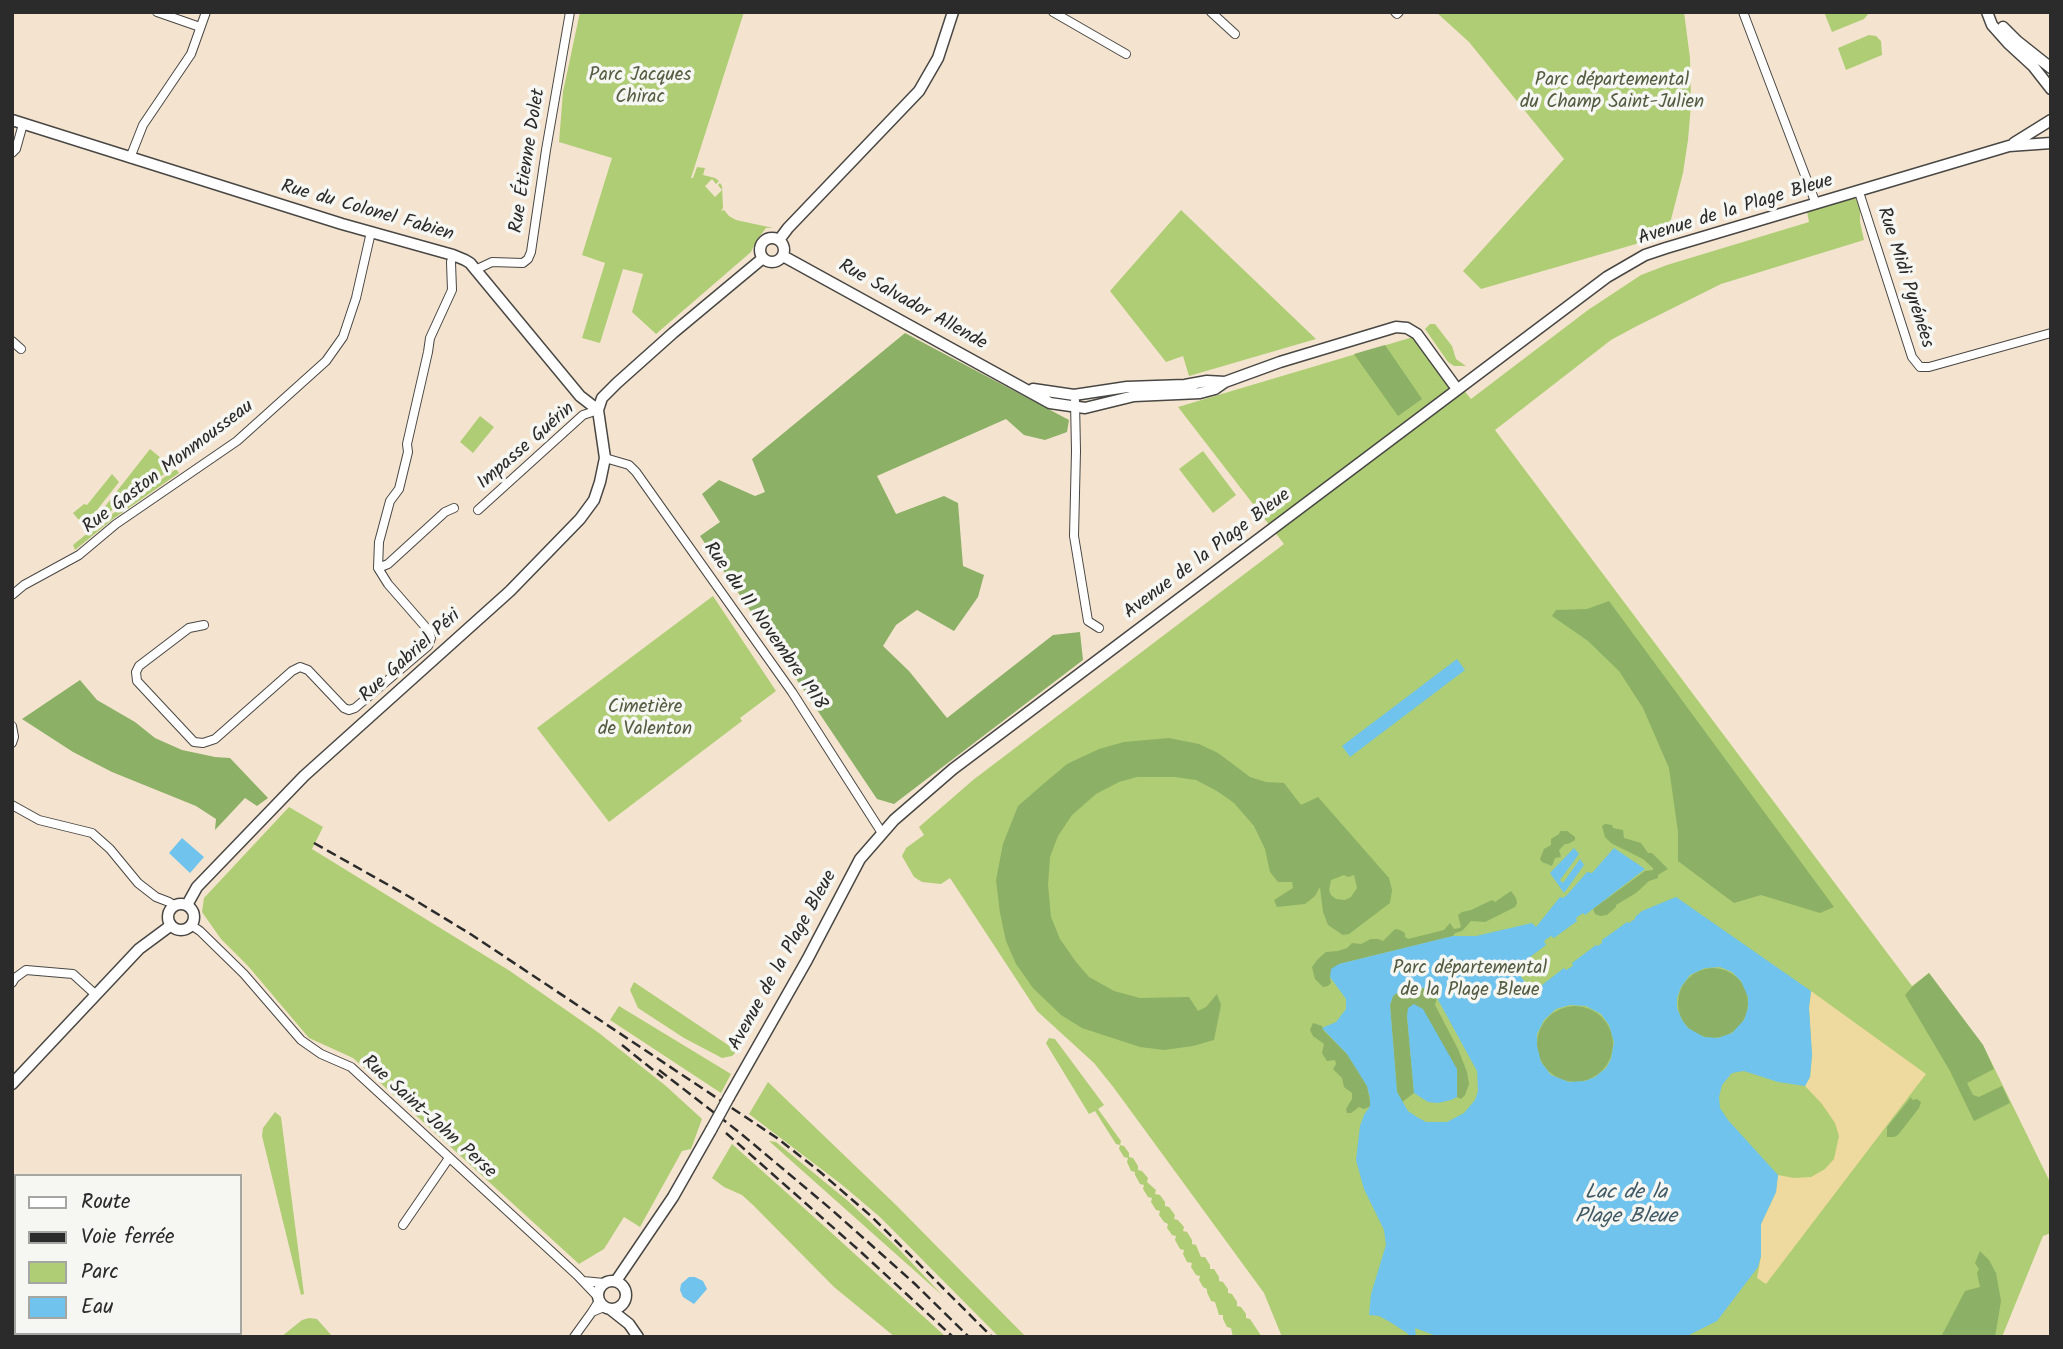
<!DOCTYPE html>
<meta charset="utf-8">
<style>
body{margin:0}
#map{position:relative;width:2063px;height:1349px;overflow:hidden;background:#f4e4cf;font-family:Kalam,sans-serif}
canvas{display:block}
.frame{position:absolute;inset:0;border:14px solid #2b2b2b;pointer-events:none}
.legend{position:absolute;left:14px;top:1174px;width:228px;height:161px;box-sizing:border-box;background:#f6f6f2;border:2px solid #a5a5a2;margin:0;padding:9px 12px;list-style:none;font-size:21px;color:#2b2b2b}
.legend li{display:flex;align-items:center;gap:14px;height:35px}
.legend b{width:35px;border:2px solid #a5a5a2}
</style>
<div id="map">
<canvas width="2063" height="1349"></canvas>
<div class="frame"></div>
<ul class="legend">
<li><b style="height:9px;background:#fff"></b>Route</li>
<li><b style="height:9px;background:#2b2b2b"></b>Voie ferrée</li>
<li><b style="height:19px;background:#afcd74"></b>Parc</li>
<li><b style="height:19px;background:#6fc3ec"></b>Eau</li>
</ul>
</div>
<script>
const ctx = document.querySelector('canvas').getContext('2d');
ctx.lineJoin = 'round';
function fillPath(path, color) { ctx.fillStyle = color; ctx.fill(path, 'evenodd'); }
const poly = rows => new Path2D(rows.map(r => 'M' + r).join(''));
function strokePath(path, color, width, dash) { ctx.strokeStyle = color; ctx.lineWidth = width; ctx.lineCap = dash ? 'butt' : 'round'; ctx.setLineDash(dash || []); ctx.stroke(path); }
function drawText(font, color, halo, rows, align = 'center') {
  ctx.font = font + ' Kalam,sans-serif'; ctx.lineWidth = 7; ctx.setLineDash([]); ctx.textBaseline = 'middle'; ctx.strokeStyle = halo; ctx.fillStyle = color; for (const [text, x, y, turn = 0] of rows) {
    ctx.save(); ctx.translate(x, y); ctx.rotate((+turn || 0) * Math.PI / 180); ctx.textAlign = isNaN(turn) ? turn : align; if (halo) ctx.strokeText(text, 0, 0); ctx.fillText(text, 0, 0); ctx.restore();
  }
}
fillPath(poly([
 [580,12,744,12,691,178,693,178,697,167,705,168,703,175,715,178,719,181,716,184,712,179,705,186,715,197,722,190,718,185,720,183,722,186,723,208,721,211,724,210,729,216,736,220,773,228,766,228,756,241,751,252,656,334,632,312,643,274,623,269,600,343,582,338,605,263,582,255,612,158,559,142,563,92],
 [1436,12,1684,12,1690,58,1691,105,1688,140,1683,173,1667,235,1481,289,1463,271,1564,159,1469,42],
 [1824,12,1870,12,1864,19,1832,32],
 [1869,35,1876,36,1881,41,1882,55,1846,70,1838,48],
 [1855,198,1860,206,1860,222,1864,240,1721,284,1635,327,1611,340,1495,430,1912,986,1929,973,1983,1045,2051,1184,2051,1233,2043,1236,2002,1337,1282,1337,1264,1293,1114,1088,1094,1063,1037,1011,950,878,941,884,922,882,914,877,902,856,906,848,924,835,919,827,973,780,1284,544,1178,407,1413,337,1447,369,1471,399,1588,310,1641,275,1667,265,1809,222,1807,212],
 [1181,210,1316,339,1189,376,1183,356,1166,362,1110,291],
 [1430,324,1435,324,1452,346,1456,359,1466,366,1454,366,1448,362,1425,329],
 [480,416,494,427,473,453,460,442],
 [150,449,173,468,101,518,99,514],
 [1203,451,1236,495,1213,513,1179,469],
 [176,469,179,473,113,519,75,550,73,545,101,522],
 [112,474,119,482,90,519,82,521,78,519,73,513,84,504,87,505],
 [713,596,776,691,740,718,742,721,609,822,537,728],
 [289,807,323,827,312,849,510,971,599,1033,666,1086,702,1119,691,1149,682,1151,640,1227,624,1217,604,1249,579,1264,353,1058,309,1038,248,966,221,939,202,912,204,898],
 [634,982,737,1051,732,1056,722,1058,684,1038,638,1008,630,990],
 [619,1006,731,1074,721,1093,610,1020],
 [1049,1038,1055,1039,1104,1105,1098,1109,1121,1141,1120,1145,1124,1146,1129,1153,1129,1157,1133,1158,1138,1166,1138,1170,1142,1171,1148,1178,1147,1182,1156,1190,1155,1194,1160,1195,1165,1202,1165,1206,1169,1207,1175,1215,1174,1219,1178,1220,1184,1227,1183,1231,1187,1232,1192,1240,1192,1244,1196,1245,1201,1257,1205,1257,1210,1265,1210,1269,1214,1269,1219,1277,1219,1281,1223,1282,1228,1289,1228,1293,1232,1294,1237,1302,1237,1306,1241,1307,1246,1314,1246,1318,1250,1319,1262,1337,1233,1337,1231,1328,1227,1327,1223,1319,1223,1315,1219,1315,1215,1302,1211,1301,1207,1292,1207,1289,1203,1287,1199,1280,1200,1276,1196,1275,1191,1267,1192,1263,1187,1262,1183,1254,1184,1250,1180,1249,1175,1240,1176,1236,1172,1235,1167,1228,1168,1224,1164,1222,1159,1215,1160,1211,1156,1210,1151,1202,1152,1198,1148,1197,1143,1189,1144,1185,1140,1184,1135,1175,1135,1172,1131,1171,1127,1162,1128,1158,1124,1157,1119,1149,1120,1145,1116,1144,1095,1111,1089,1114,1047,1045,1046,1043],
 [768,1082,897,1206,1026,1337,999,1337,880,1217,841,1184,749,1114],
 [275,1112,281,1117,304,1294,301,1295,262,1136,263,1128],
 [769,1141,776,1142,848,1201,897,1247,943,1296],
 [732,1144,824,1226,946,1337,895,1337,834,1287,753,1205,742,1195,724,1187,712,1178],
 [309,1318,317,1319,333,1337,281,1337,302,1320]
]), '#afcd74');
fillPath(poly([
 [905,333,1069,420,1067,432,1045,440,1024,435,1006,419,877,476,896,514,944,496,958,503,963,566,984,575,978,597,954,631,917,610,896,625,883,646,909,671,947,718,1053,635,1080,632,1083,660,894,804,877,799,700,536,720,522,702,494,719,480,755,496,765,492,752,459],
 [1385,345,1422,399,1398,416,1354,354],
 [1609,601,1834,907,1820,913,1761,895,1734,903,1678,861,1678,832,1669,768,1643,708,1619,671,1588,641,1552,616,1556,610,1587,609],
 [80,680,97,700,135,722,155,738,182,750,215,757,230,758,268,798,257,806,245,798,215,830,216,819,196,806,112,772,73,752,22,719],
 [1169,738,1199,744,1218,753,1250,777,1266,782,1284,783,1301,805,1318,797,1389,878,1392,890,1390,903,1349,934,1343,935,1328,925,1323,912,1320,887,1315,896,1305,904,1277,907,1274,900,1293,888,1292,882,1278,882,1270,872,1265,849,1254,826,1234,803,1217,791,1196,780,1175,777,1137,777,1119,782,1096,794,1072,815,1058,836,1050,857,1048,885,1051,917,1060,939,1076,962,1089,977,1114,991,1140,998,1189,997,1198,1011,1206,1007,1217,994,1221,1005,1214,1040,1193,1046,1164,1050,1140,1047,1082,1028,1061,1015,1033,988,1016,964,1006,941,1000,913,996,880,1003,844,1018,806,1041,786,1067,764,1099,749,1124,742],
 [1344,875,1348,877,1354,875,1357,888,1351,897,1345,900,1336,899,1331,895,1329,890,1331,880],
 [1605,824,1612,825,1613,828,1623,830,1624,838,1641,843,1648,853,1652,853,1668,869,1658,875,1658,878,1649,881,1636,893,1616,905,1616,907,1607,915,1600,916,1595,914,1593,909,1645,871,1653,870,1653,868,1643,859,1611,843,1605,837,1602,826],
 [1560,831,1567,831,1575,837,1575,840,1568,844,1565,844,1559,850,1561,857,1555,858,1552,866,1542,862,1540,859,1544,849,1551,845,1551,839,1559,834],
 [1511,891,1516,898,1517,903,1515,907,1485,922,1471,921,1462,931,1455,933,1453,936,1339,964,1330,977,1331,983,1328,986,1323,987,1315,979,1312,967,1318,959,1326,952,1338,951,1347,948,1352,943,1361,944,1371,939,1378,939,1383,941,1395,929,1400,930,1405,933,1405,937,1408,939,1444,930,1450,923,1454,929,1459,928,1461,927,1458,915,1462,912,1471,910,1492,900,1495,902],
 '1678 1003a35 35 0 1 1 70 0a35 35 0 1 1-70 0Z',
 [1929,973,1983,1045,1994,1069,1967,1083,1973,1095,1979,1097,2002,1086,2010,1103,1974,1121,1950,1071,1905,995,1912,987],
 [1409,987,1424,988,1437,998,1435,1005,1458,1049,1467,1072,1469,1084,1465,1095,1461,1099,1457,1097,1457,1069,1407,1016,1414,1093,1402,1102,1397,1092,1390,1005,1393,996,1401,990],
 '1537 1044a38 38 0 1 1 76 0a38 38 0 1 1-76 0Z',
 [1313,1023,1322,1026,1324,1031,1347,1054,1367,1086,1371,1106,1364,1109,1359,1107,1351,1113,1347,1113,1346,1109,1352,1099,1352,1093,1344,1087,1342,1078,1333,1069,1336,1064,1335,1060,1327,1061,1325,1058,1322,1053,1324,1044,1313,1036,1310,1030],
 [1911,1097,1912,1100,1917,1099,1921,1102,1919,1108,1898,1135,1894,1137,1887,1137,1887,1127],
 [1980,1251,1989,1260,1996,1273,2001,1301,1995,1337,1941,1337,1965,1291,1980,1287,1977,1273,1979,1269,1975,1263]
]), '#8bb066');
fillPath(poly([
 [1811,991,1926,1074,1766,1284,1757,1278,1761,1256,1761,1224,1776,1192,1778,1175,1794,1178,1811,1177,1825,1169,1834,1159,1839,1136,1835,1123,1822,1104,1805,1086,1810,1077,1812,1055,1809,1008]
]), '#eeda9e');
fillPath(poly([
 [1457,659,1465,670,1350,757,1342,746],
 [182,838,204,857,190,873,169,853],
 [1574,848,1579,854,1560,880,1563,883,1580,859,1584,865,1564,893,1550,873],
 [1614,848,1645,869,1585,915,1583,913,1576,918,1577,921,1554,938,1551,936,1544,941,1546,945,1522,963,1520,966,1521,977,1527,985,1530,986,1542,985,1564,968,1566,970,1573,966,1572,963,1596,945,1598,946,1602,943,1602,940,1627,922,1629,923,1635,919,1635,917,1642,911,1676,897,1811,991,1809,1008,1812,1055,1810,1077,1805,1086,1778,1082,1744,1071,1732,1073,1722,1085,1719,1097,1720,1108,1728,1120,1778,1175,1776,1192,1761,1224,1761,1256,1758,1267,1717,1321,1685,1337,1677,1337,1676,1335,1670,1337,1439,1337,1415,1328,1416,1337,1410,1337,1407,1333,1390,1322,1379,1316,1369,1315,1371,1294,1386,1245,1384,1230,1364,1189,1356,1160,1360,1126,1364,1115,1370,1106,1370,1098,1367,1086,1347,1054,1322,1028,1336,1022,1346,1009,1346,999,1330,977,1331,969,1339,964,1453,936,1476,936,1532,923,1536,927,1560,897,1563,898,1567,895,1587,872,1592,873],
 [1720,967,1732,972,1741,981,1748,997,1748,1008,1744,1020,1732,1033,1718,1038,1704,1037,1688,1028,1682,1020,1677,1008,1677,998,1681,987,1690,975,1705,968],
 [1409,987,1424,988,1437,998,1477,1071,1478,1091,1475,1100,1464,1113,1447,1122,1426,1122,1417,1117,1408,1111,1397,1092,1390,1005,1393,996,1401,990],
 [1570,1005,1586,1006,1601,1014,1609,1025,1614,1042,1611,1059,1606,1068,1595,1077,1585,1081,1569,1082,1551,1075,1541,1062,1537,1046,1537,1034,1544,1020,1556,1009],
 [1414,1004,1423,1009,1457,1069,1457,1097,1451,1100,1438,1103,1428,1102,1414,1093,1407,1016,1408,1008],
 [689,1277,695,1277,703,1281,707,1289,694,1304,683,1297,680,1290,681,1284]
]), '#6fc3ec');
const street = poly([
 [157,12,200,27],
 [1053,12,1126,54],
 [1211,12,1235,34],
 [1395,12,1397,14,1399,12],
 [1743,12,1816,204],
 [12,153,16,149,23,124],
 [130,158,143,125,191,54,206,12],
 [1859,192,1912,357,1920,367,1929,367,2051,333],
 [475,270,492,262,523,263,528,259,531,252,546,150,570,12],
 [12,341,21,349],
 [1075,401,1076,451,1074,536,1088,621,1099,628],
 [605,458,629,465,636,472,792,692,882,833],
 [478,510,583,415,598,410],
 [378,568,388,564,445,512,454,508],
 [12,595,24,585,79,555,116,524,237,441,326,361,343,337,356,298,371,232],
 [204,625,189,628,139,666,136,672,137,681,194,742,203,743,215,739,292,671,300,667,308,670,344,708,349,710,355,708,428,646,431,638,429,631,388,584,378,568,379,542,390,501,399,489,408,452,407,444,428,352,430,338,452,290,451,262,453,255],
 [12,726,14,737,12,743],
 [12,805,39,820,92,833,110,849,138,883,156,897,169,902,175,906],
 [191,925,200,931,244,974,301,1040,321,1054,351,1067,577,1275,598,1297],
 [12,983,15,978,26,970,73,974,96,995],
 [403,1225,449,1158],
 [12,1268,16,1272],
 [583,1281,604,1283],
 [599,1301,592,1312,604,1307],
 [75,1333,78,1337],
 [574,1337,592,1312]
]);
const secondary = poly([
 [1987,12,1992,25,2008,43,2033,66,2051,89],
 [2003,27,2017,41,2051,68],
 [12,120,342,224,453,255,465,260,470,263,580,396,598,410],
 [2014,143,2051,120],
 '760 250a12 12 0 1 1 24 0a12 12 0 1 1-24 0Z',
 [779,240,788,228,919,91,938,58,953,12],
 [783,256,1050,403,1085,408,1134,396,1200,393,1215,389,1225,382,1280,362,1396,327,1407,328,1417,334,1457,389],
 [1033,389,1074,395,1127,387,1185,385,1207,381,1225,382],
 [598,410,602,398,617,383,673,333,763,258],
 '168 917a13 13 0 1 1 26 0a13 13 0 1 1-26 0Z',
 [187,905,197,887,304,776,510,591,580,519,594,500,600,482,605,458,598,410],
 [12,1084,139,949,170,926],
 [729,1097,807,960,860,859,894,820,953,769,1607,277,1645,255,1666,248,2009,146,2051,143],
 '598 1295a14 14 0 1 1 28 0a14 14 0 1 1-28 0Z',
 [616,1281,673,1197,711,1130],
 [610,1309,629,1324,638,1337]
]);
strokePath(street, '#494744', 10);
strokePath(secondary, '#494744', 13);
strokePath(street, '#fff', 8);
strokePath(secondary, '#fff', 10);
strokePath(poly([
 [2050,500,2051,501],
 [314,843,408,896,472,935,777,1138,819,1171,871,1216,992,1337],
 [622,1045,663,1078],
 [659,1070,739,1132,832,1210,915,1284,969,1337],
 [726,1133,862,1253,953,1337]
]), '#2b2b2b', 2.5, [10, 5]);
const secondaryBridge = poly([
 [711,1130,729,1097]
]);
strokePath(secondaryBridge, '#494744', 13, []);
strokePath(secondaryBridge, '#fff', 10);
drawText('19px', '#535c41', '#f6f6f2', [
 ["Parc Jacques",640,77],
 ["Chirac",640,99],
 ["Parc départemental",1612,82],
 ["du Champ Saint-Julien",1612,104],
 ["Cimetière",645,709],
 ["de Valenton",645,731],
 ["Parc départemental",1470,970],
 ["de la Plage Bleue",1470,992]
]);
drawText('19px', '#2b2b2b', '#f6f6f2', [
 ["Rue Étienne Dolet",529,161,-81],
 ["Avenue de la Plage Bleue",1736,211,-17],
 ["Rue du Colonel Fabien",367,212,16],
 ["Rue Midi Pyrénées",1904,278,72],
 ["Rue Salvador Allende",912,306,29],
 ["Impasse Guérin",527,447,-41],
 ["Rue Gaston Monmousseau",169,468,-37],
 ["Avenue de la Plage Bleue",1208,555,-37],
 ["Rue du 11 Novembre 1918",764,627,55],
 ["Rue Gabriel Péri",411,657,-42],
 ["Avenue de la Plage Bleue",784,961,-61],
 ["Rue Saint-John Perse",428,1118,42]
]);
drawText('italic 21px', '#3f5965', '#f6f6f2', [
 ["Lac de la",1626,1194],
 ["Plage Bleue",1626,1218]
]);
</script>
